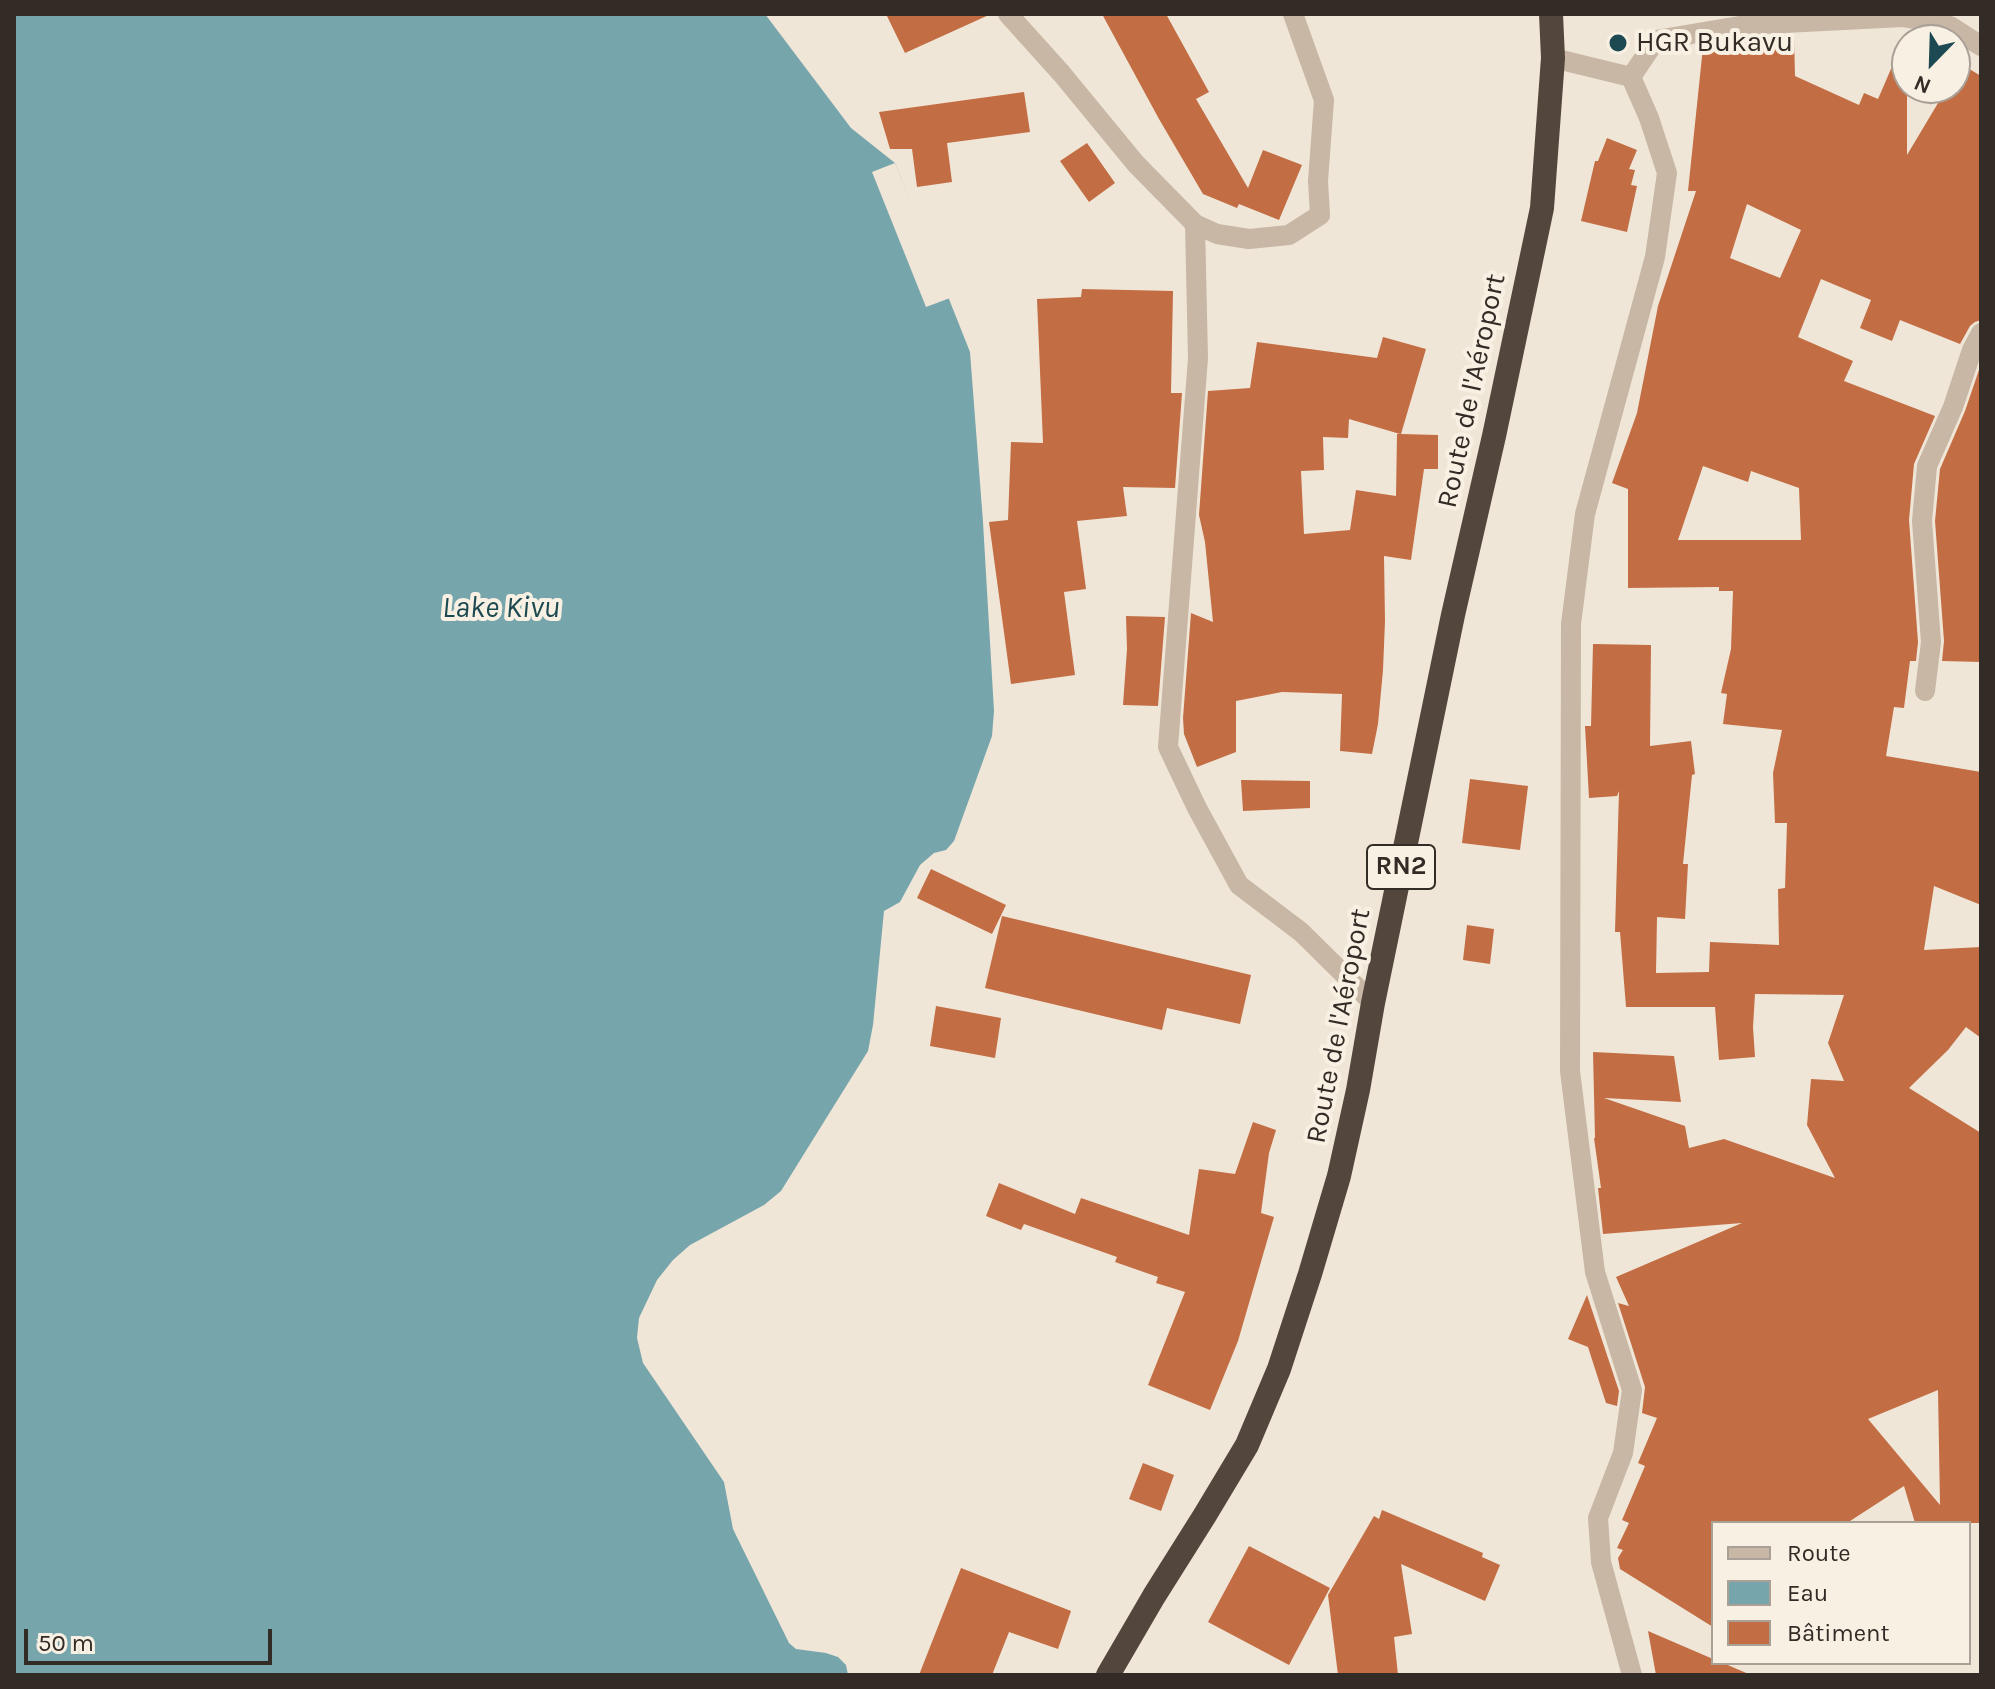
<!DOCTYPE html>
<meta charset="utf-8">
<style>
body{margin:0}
#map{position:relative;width:1995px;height:1689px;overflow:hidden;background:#f0e6d7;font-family:Karla,sans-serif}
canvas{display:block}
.frame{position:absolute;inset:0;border:16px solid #332b25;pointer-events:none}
.legend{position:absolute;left:1711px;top:1521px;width:260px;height:144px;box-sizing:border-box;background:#f8f0e3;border:2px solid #a9a197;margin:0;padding:10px 14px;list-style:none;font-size:24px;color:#332b25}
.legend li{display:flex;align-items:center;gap:16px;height:40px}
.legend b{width:40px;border:2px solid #a9a197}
.north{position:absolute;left:1891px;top:24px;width:80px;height:80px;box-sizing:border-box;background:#f8f0e3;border:2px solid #a9a197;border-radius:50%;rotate:203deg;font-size:22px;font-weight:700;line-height:32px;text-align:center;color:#332b25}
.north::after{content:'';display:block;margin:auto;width:28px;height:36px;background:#1d4a52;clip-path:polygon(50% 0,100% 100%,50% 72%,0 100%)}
.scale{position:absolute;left:24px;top:1629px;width:248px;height:36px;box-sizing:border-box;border:4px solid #332b25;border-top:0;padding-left:10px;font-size:24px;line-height:28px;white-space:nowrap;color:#332b25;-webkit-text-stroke:6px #f8f0e3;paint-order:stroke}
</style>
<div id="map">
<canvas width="1995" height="1689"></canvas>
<div class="frame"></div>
<ul class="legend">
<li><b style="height:10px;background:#c7b7a4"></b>Route</li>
<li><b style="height:22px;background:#77a5ac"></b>Eau</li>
<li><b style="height:22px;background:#c26d43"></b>Bâtiment</li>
</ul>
<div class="north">N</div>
<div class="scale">50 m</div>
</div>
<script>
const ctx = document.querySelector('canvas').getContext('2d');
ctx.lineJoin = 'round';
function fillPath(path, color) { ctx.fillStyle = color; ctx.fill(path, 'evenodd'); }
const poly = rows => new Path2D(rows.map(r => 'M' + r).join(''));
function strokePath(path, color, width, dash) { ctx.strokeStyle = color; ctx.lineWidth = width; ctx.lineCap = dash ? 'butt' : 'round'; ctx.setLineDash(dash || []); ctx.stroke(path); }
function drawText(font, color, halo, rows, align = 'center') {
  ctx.font = font + ' Karla,sans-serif'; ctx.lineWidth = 8; ctx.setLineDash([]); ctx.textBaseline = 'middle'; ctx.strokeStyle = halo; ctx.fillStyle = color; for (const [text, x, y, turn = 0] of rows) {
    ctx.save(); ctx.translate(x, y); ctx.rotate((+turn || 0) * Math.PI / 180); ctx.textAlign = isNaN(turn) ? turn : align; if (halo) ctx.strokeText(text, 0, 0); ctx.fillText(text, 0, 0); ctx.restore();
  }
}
fillPath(poly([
 [14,14,765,14,851,128,895,163,970,352,983,522,994,711,992,736,954,841,946,850,934,853,920,865,900,902,884,911,873,1025,868,1051,781,1191,764,1205,690,1245,673,1260,657,1280,639,1318,637,1338,643,1363,724,1482,733,1529,789,1643,796,1649,826,1653,838,1657,846,1665,848,1675,14,1675]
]), '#77a5ac');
fillPath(poly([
 [895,163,950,298,926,307,872,172]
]), '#f0e6d7');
fillPath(poly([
 [886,14,991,14,905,53],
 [1102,14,1166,14,1209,92,1196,99,1248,188,1263,150,1302,165,1279,220,1239,204,1237,208,1203,194,1159,119],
 [1907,32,1907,155,1947,88,1955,88,1955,75,1961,64,1981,76,1981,320,1975,322,1970,326,1960,344,1900,320,1892,341,1860,328,1871,300,1821,279,1798,337,1853,361,1844,381,1935,416,1914,464,1909,520,1918,642,1916,661,1910,661,1904,708,1894,707,1886,756,1981,772,1981,905,1934,886,1924,950,1981,947,1981,1038,1966,1027,1948,1050,1909,1088,1981,1133,1981,1523,1915,1523,1904,1486,1847,1523,1713,1523,1713,1627,1620,1569,1618,1558,1623,1550,1617,1548,1629,1523,1622,1520,1645,1466,1638,1463,1657,1418,1642,1413,1645,1387,1618,1303,1629,1306,1616,1277,1742,1223,1603,1234,1598,1188,1601,1188,1594,1138,1595,1138,1593,1052,1674,1056,1681,1102,1604,1098,1685,1126,1689,1148,1724,1139,1835,1178,1807,1125,1811,1079,1844,1081,1828,1043,1844,995,1755,994,1753,1027,1755,1057,1719,1060,1715,1007,1626,1007,1620,932,1615,932,1619,791,1617,796,1589,798,1585,726,1591,726,1593,644,1651,645,1650,746,1691,741,1695,774,1692,775,1683,864,1688,864,1685,919,1657,917,1656,973,1709,972,1710,942,1779,945,1778,889,1785,888,1787,823,1775,823,1773,773,1782,730,1723,724,1727,694,1721,693,1731,649,1733,591,1719,591,1719,587,1628,588,1628,489,1612,483,1637,413,1658,306,1696,191,1688,191,1703,47,1712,47,1712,44,1722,42,1746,42,1746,38,1794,36,1795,76,1859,105,1864,93,1878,99],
 [1747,204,1801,230,1780,278,1730,258],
 [1703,466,1748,482,1751,471,1799,488,1801,540,1678,540],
 [1938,1390,1940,1505,1868,1419],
 [1024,92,1030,132,947,143,952,182,917,187,912,149,890,149,879,112],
 [1607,138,1637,150,1629,169,1635,170,1631,185,1637,186,1627,232,1581,221,1595,161,1598,161],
 [1087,143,1115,183,1089,202,1060,161],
 [1082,289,1173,291,1171,393,1182,393,1175,488,1123,487,1127,516,1077,521,1086,589,1064,592,1075,675,1011,684,989,522,1008,520,1011,442,1043,443,1037,299,1081,297],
 [1383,337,1426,349,1401,434,1438,435,1438,469,1424,469,1411,560,1384,556,1385,621,1383,670,1378,724,1372,754,1340,751,1342,694,1282,692,1236,701,1236,752,1197,767,1184,734,1183,718,1191,613,1213,622,1205,542,1199,515,1208,391,1250,388,1257,342,1377,358],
 [1349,419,1400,434,1397,434,1396,496,1356,490,1350,530,1304,534,1301,471,1324,470,1323,437,1348,438],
 [1981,364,1981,662,1942,661,1944,641,1935,521,1940,469,1965,411],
 [1126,616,1165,617,1158,706,1123,705,1127,649],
 [1470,779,1528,786,1520,850,1462,843],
 [1241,780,1310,781,1310,808,1243,811],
 [931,869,1006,905,992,934,917,898],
 [1002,916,1251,975,1240,1024,1167,1008,1162,1030,985,988],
 [1467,925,1494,929,1490,964,1463,960],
 [936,1006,1001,1018,995,1058,930,1046],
 [1253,1122,1276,1130,1269,1153,1261,1213,1274,1217,1238,1341,1210,1410,1148,1385,1185,1292,1156,1283,1158,1277,1115,1262,1117,1257,1024,1224,1021,1230,986,1216,999,1183,1075,1214,1081,1198,1189,1235,1199,1169,1235,1174],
 [1587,1295,1619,1391,1617,1406,1606,1403,1588,1347,1568,1339],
 [1143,1463,1174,1475,1161,1511,1129,1499],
 [1382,1510,1483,1553,1482,1557,1500,1565,1485,1601,1401,1564,1412,1634,1394,1637,1398,1675,1338,1675,1328,1595,1374,1516,1379,1519],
 [1249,1546,1330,1588,1289,1665,1208,1622],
 [961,1568,1071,1611,1058,1649,1009,1632,992,1675,919,1675],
 [1648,1631,1713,1659,1713,1663,1723,1663,1751,1675,1656,1675]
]), '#c26d43');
strokePath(poly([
 [1008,14,1062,74,1136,164,1195,224,1217,234,1249,239,1289,235,1320,215,1318,181,1324,100,1293,14],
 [1553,58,1631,77,1649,118,1667,173,1655,257,1585,514,1571,624,1570,1071,1595,1272,1632,1390,1623,1453,1598,1518,1601,1562,1632,1675],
 [1631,77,1656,40,1745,25,1903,17,1950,26,1981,46],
 [1195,224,1198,358,1168,747,1197,808,1239,885,1301,932,1373,1003],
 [1925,691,1931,642,1922,521,1927,466,1953,407,1972,350,1981,333]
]), '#c7b7a4', 20);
strokePath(poly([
 [1108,1675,1154,1596,1205,1515,1247,1445,1279,1369,1310,1274,1339,1176,1358,1090,1373,1003,1453,615,1494,436,1542,208,1553,58,1551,14]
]), '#53463d', 24);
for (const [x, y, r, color] of [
 [1618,43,10,"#1d4a52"]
]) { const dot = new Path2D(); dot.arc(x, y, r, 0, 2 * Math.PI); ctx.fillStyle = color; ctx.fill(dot); strokePath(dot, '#f8f0e3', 3); }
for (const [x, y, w] of [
 [1401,867,68]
]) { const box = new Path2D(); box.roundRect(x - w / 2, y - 22, w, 44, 6); ctx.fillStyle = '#f8f0e3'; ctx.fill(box); strokePath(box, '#332b25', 2); }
drawText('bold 26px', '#332b25', null, [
 ["RN2",1401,867]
]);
drawText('28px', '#332b25', '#f8f0e3', [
 ["HGR Bukavu",1636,43]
], 'left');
drawText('28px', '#332b25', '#f8f0e3', [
 ["Route de l'Aéroport",1472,391,-78],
 ["Route de l'Aéroport",1339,1026,-79]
]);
drawText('italic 30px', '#1d4a52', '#f8f0e3', [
 ["Lake Kivu",501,608]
]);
</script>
